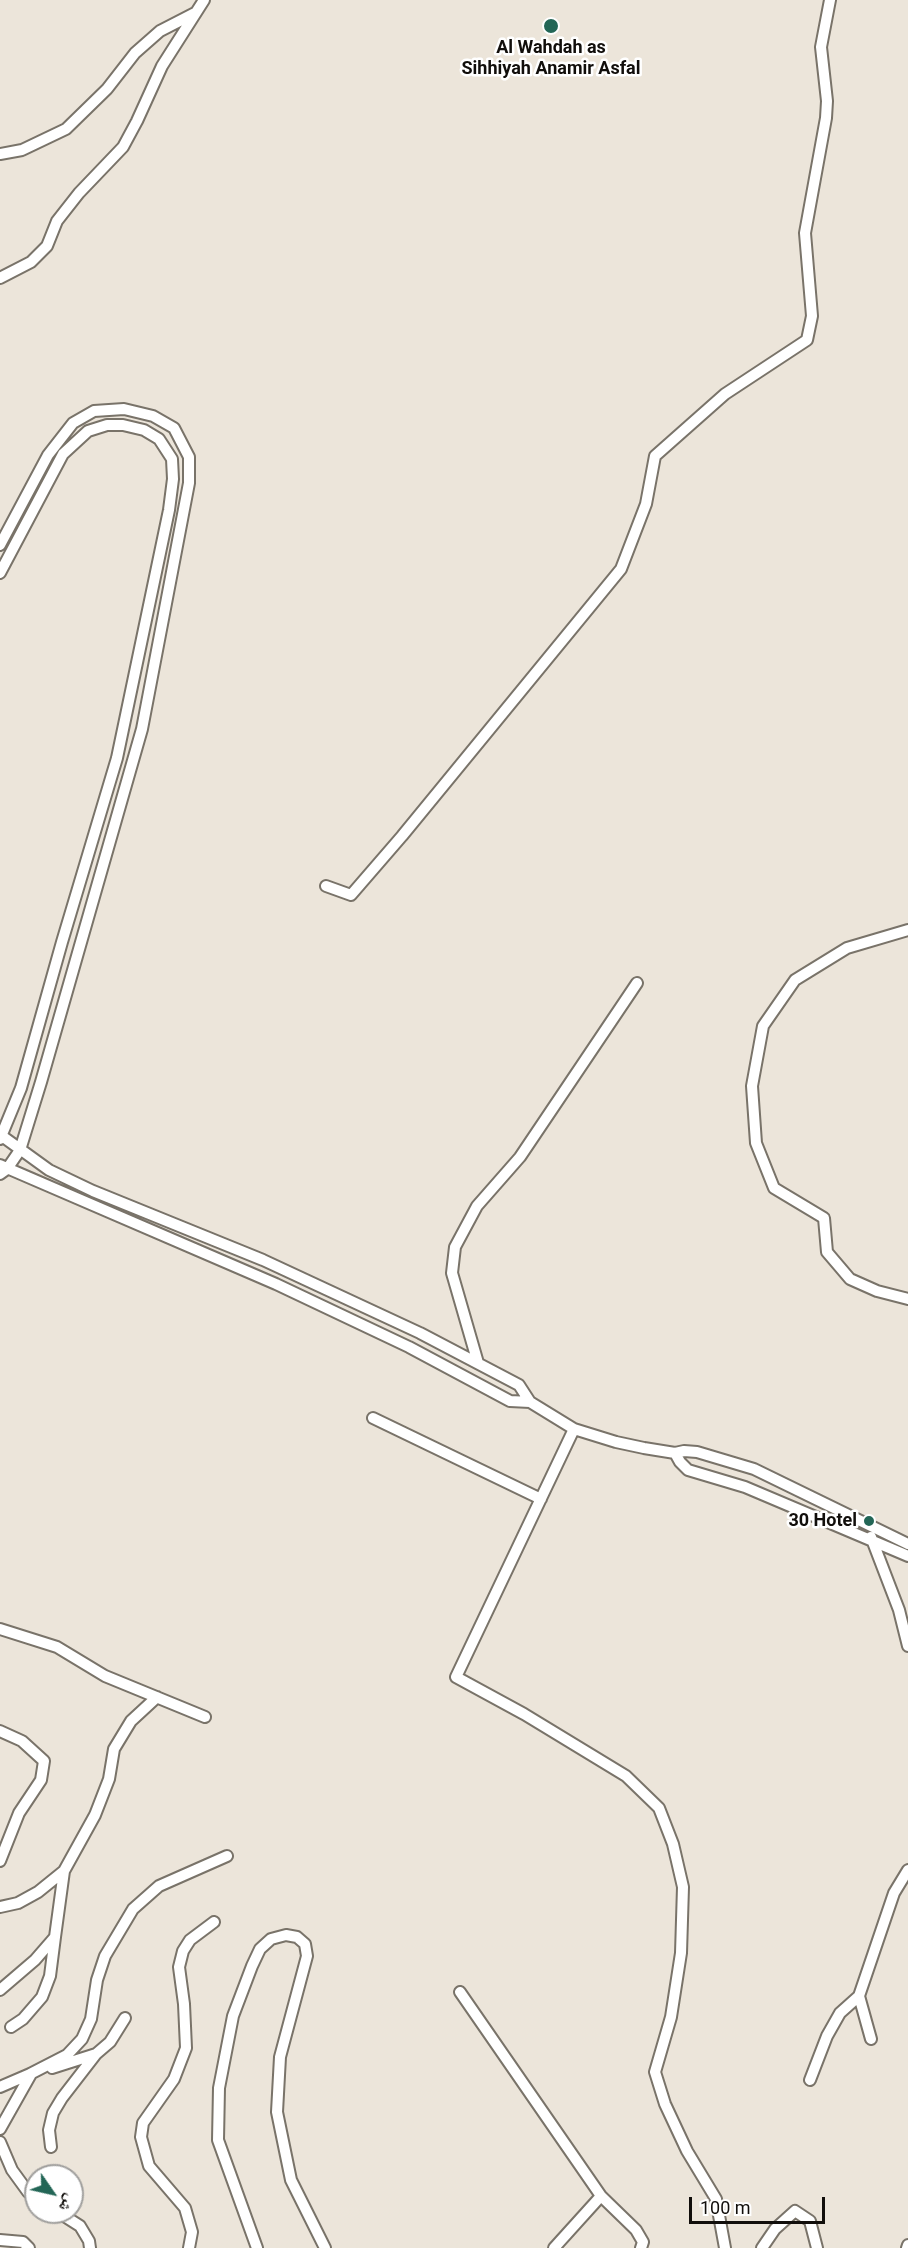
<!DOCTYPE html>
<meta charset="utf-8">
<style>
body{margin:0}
#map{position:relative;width:908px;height:2248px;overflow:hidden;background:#ece5da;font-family:Roboto,"Noto Naskh Arabic",sans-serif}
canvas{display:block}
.north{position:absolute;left:24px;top:2164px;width:60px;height:60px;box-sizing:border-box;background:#fff;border:2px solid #a09f9d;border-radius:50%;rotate:124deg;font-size:16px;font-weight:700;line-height:24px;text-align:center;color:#110e0b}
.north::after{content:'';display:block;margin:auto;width:21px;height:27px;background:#236656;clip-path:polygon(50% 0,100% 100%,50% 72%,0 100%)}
.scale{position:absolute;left:689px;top:2197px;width:136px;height:27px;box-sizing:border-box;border:3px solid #110e0b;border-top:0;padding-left:8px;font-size:18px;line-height:21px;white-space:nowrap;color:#110e0b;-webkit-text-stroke:4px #fff;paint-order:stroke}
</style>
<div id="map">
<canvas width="908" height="2248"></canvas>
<div class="north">ش</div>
<div class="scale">100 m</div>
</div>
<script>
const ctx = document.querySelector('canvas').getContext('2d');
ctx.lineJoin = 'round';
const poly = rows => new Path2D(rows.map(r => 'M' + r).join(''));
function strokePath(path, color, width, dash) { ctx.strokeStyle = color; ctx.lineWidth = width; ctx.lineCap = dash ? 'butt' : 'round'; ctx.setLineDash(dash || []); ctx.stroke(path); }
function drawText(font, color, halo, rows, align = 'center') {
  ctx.font = font + ' Roboto,sans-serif'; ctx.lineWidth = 5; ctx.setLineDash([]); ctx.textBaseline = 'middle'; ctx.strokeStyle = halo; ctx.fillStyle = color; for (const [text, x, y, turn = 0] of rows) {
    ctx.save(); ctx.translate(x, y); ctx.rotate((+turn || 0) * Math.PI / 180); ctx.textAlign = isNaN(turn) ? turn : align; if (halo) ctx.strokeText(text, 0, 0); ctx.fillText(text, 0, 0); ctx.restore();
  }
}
const minor = poly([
 [0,154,22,150,66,129,107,89,135,53,160,31,195,13],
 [0,278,31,262,47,246,57,221,79,193,123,147,137,121,162,66,204,0],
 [0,545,48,455,73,423,94,411,124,409,153,416,174,428,189,457,189,483,142,729,41,1082,20,1150,7,1169,0,1174],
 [0,573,63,454,88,431,107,425,123,425,144,430,159,439,172,459,173,479,169,510,117,758,62,942,21,1088,0,1139],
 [326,886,351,895,402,836,621,569,646,504,655,456,725,394,807,340,812,316,805,233,826,118,827,101,821,47,830,0],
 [908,930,847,948,795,980,763,1026,752,1086,756,1143,774,1188,824,1218,827,1252,850,1279,877,1291,908,1299],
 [2,1136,49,1170,93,1191,263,1260,420,1333,519,1385,530,1402,574,1429,616,1442,644,1448,675,1453,684,1451,697,1452,754,1469,908,1544],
 [0,1165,276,1284,409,1347,510,1401,530,1402],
 [478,1363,452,1273,455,1247,477,1206,520,1157,637,983],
 [373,1418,541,1499],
 [574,1429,456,1677,524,1714,626,1776,659,1808,673,1844,683,1887,681,1953,671,2017,655,2072,665,2104,687,2151,716,2199,725,2248],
 [675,1453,680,1462,688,1470,745,1487,908,1556],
 [871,1537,899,1610,908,1646],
 [0,1629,57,1647,105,1676,205,1717],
 [0,1731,22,1741,44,1761,41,1780,19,1813,0,1861],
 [0,1907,18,1903,38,1892,64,1871],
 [0,1990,35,1960,55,1937,64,1871,95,1815,109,1779,114,1749,131,1721,157,1697],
 [460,1992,601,2196,636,2230,643,2242,641,2248],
 [859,1996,871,2039],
 [11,2027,23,2019,42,1997,50,1976,55,1937],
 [52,2068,96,2054,110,2042,125,2018],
 [810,2080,827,2036,840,2013,859,1996,894,1893,908,1870],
 [0,2087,30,2074,67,2055,82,2039,91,2019,97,1980,105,1956,133,1909,159,1886,227,1856],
 [0,2129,31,2074],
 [0,2142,12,2170,28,2192,36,2197],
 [51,2147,49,2130,53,2113,62,2098,96,2054],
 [58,2212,80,2226,89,2241,90,2248],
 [0,2240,23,2242,29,2248],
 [189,2248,192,2232,185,2208,149,2166,141,2137,143,2123,174,2079,186,2048,184,2004,179,1967,183,1951,190,1940,214,1922],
 [257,2248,218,2140,219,2088,233,2016,252,1966,260,1949,271,1939,286,1935,297,1937,305,1944,307,1956,280,2057,277,2112,291,2180,325,2248],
 [554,2248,601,2196],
 [762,2248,775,2229,795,2211,810,2221,817,2248],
 [907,2248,908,2245]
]);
strokePath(minor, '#797369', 14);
strokePath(minor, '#fff', 10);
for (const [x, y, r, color] of [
 [551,26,8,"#236656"],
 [869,1521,6,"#236656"]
]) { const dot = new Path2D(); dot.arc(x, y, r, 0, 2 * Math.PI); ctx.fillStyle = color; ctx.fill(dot); strokePath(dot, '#fff', 2); }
drawText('bold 18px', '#110e0b', '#fff', [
 ["Al Wahdah as",551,48],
 ["Sihhiyah Anamir Asfal",551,69],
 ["30 Hotel",857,1521,"right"]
]);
</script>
